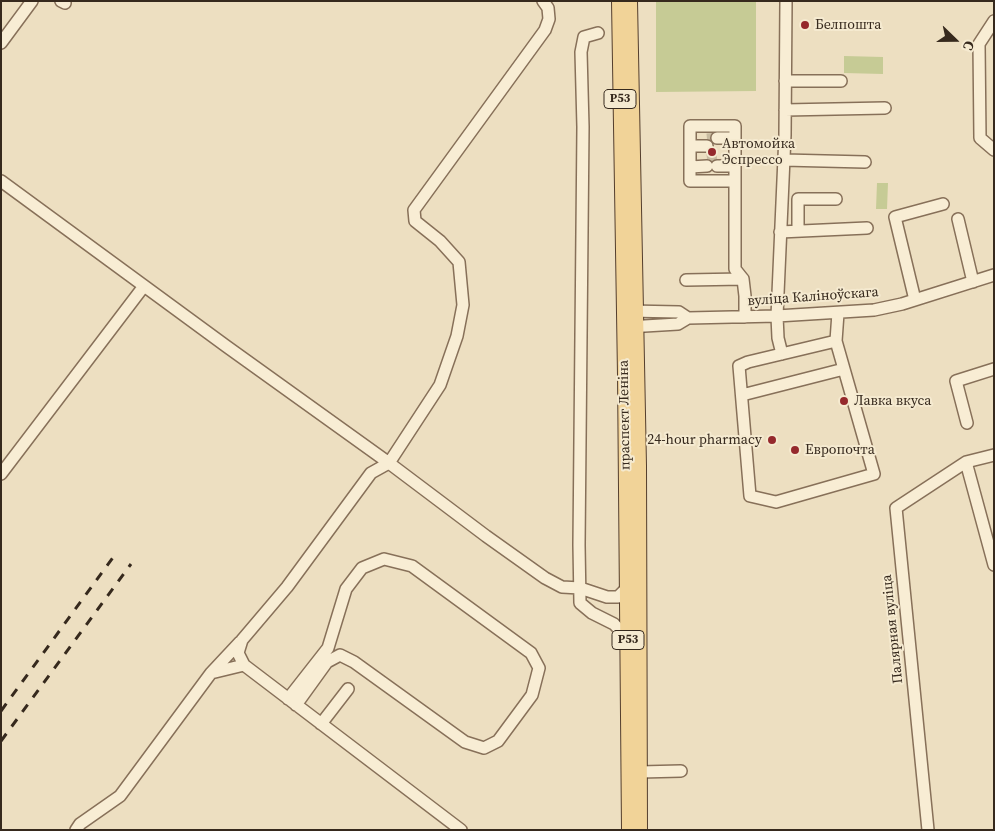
<!DOCTYPE html>
<meta charset="utf-8">
<style>
body{margin:0}
#map{position:relative;width:995px;height:831px;overflow:hidden;background:#eddfc1;font-family:"Source Serif 4",serif}
canvas{display:block}
.frame{position:absolute;inset:0;border:2px solid #36291d;pointer-events:none}
.north{position:absolute;left:930px;top:15px;width:50px;height:50px;-webkit-text-stroke:4px #f5ead0;paint-order:stroke;rotate:112deg;font-size:14px;font-weight:700;line-height:20px;text-align:center;color:#36291d}
.north::after{content:'';display:block;margin:auto;width:18px;height:22px;background:#36291d;clip-path:polygon(50% 0,100% 100%,50% 72%,0 100%)}
</style>
<div id="map">
<canvas width="995" height="831"></canvas>
<div class="frame"></div>
<div class="north">С</div>
</div>
<script>
const ctx = document.querySelector('canvas').getContext('2d');
ctx.lineJoin = 'round';
function fillPath(path, color) { ctx.fillStyle = color; ctx.fill(path, 'evenodd'); }
const poly = rows => new Path2D(rows.map(r => 'M' + r).join(''));
function strokePath(path, color, width, dash) { ctx.strokeStyle = color; ctx.lineWidth = width; ctx.lineCap = dash ? 'butt' : 'round'; ctx.setLineDash(dash || []); ctx.stroke(path); }
function drawText(font, color, halo, rows, align = 'center') {
  ctx.font = font + ' "Source Serif 4",serif'; ctx.lineWidth = 4; ctx.setLineDash([]); ctx.textBaseline = 'middle'; ctx.strokeStyle = halo; ctx.fillStyle = color; for (const [text, x, y, turn = 0] of rows) {
    ctx.save(); ctx.translate(x, y); ctx.rotate((+turn || 0) * Math.PI / 180); ctx.textAlign = isNaN(turn) ? turn : align; if (halo) ctx.strokeText(text, 0, 0); ctx.fillText(text, 0, 0); ctx.restore();
  }
}
fillPath(poly([
 [656,1,756,1,756,91,656,92],
 [844,56,883,57,883,74,844,73],
 [877,183,888,183,887,209,876,209]
]), '#c6cb95');
strokePath(poly([
 [707,139,717,138],
 [707,159,717,158]
]), '#c8bba0', 11, [11, 5.5]);
const minor = poly([
 [61,1,65,3],
 [994,21,979,44,980,138,994,150],
 [598,33,584,37,581,52,583,127,579,545,580,603,592,613,614,624,628,639],
 [1,43,32,1],
 [785,81,841,81],
 [785,110,885,108],
 [717,138,735,138],
 [690,146,707,146],
 [784,160,865,162],
 [717,166,735,166],
 [690,167,707,166],
 [1,181,226,346,389,463,440,385,457,336,463,305,459,262,440,241,415,221,414,210,545,30,549,19,548,8,543,1],
 [735,181,690,181,690,126,735,126,735,269,743,279],
 [958,219,973,282],
 [798,231,798,199,836,199],
 [780,232,867,228],
 [686,280,743,279,745,296,745,317],
 [915,300,895,217,943,204],
 [629,311,679,312,688,318],
 [628,327,678,324,688,318,777,316,874,310,902,304,994,275],
 [836,341,748,362,739,366,750,496,776,502,874,474,836,341,838,313],
 [782,354,778,338,777,316,785,135,786,1],
 [742,395,844,369],
 [967,423,956,381,994,369],
 [994,455,966,462,994,565],
 [1,474,144,286],
 [211,673,244,665],
 [288,699,328,648,346,589,362,568,384,559,412,566,531,653,539,668,532,695,498,741,484,748,465,742,354,662,340,655,327,662,296,705],
 [321,724,348,689],
 [640,772,681,771],
 [76,830,80,824,120,796,211,673,240,642],
 [461,830,244,665,238,653,242,640,287,587,371,473,389,463,486,536,545,578,562,587,580,588,607,597,618,597,627,588],
 [928,830,896,508,966,462]
]);
const major = poly([
 [619,1,625,375,629,830],
 [630,1,639,466,640,830]
]);
strokePath(minor, '#877059', 14);
strokePath(major, '#543e2d', 16);
strokePath(minor, '#f8edd4', 11);
strokePath(major, '#f1d398', 14);
strokePath(poly([
 [1,711,114,556],
 [1,741,131,564]
]), '#36291d', 3, [9, 9]);
for (const [x, y, r, color] of [
 [805,25,5,"#95292c"],
 [712,152,5,"#95292c"],
 [844,401,5,"#95292c"],
 [772,440,5,"#95292c"],
 [795,450,5,"#95292c"]
]) { const dot = new Path2D(); dot.arc(x, y, r, 0, 2 * Math.PI); ctx.fillStyle = color; ctx.fill(dot); strokePath(dot, '#f5ead0', 2); }
for (const [x, y, w] of [
 [620,99,32],
 [628,640,32]
]) { const box = new Path2D(); box.roundRect(x - w / 2, y - 9.5, w, 19, 4); ctx.fillStyle = '#f5ead0'; ctx.fill(box); strokePath(box, '#36291d', 1); }
drawText('bold 12px', '#36291d', null, [
 ["Р53",620,99],
 ["Р53",628,640]
]);
drawText('14px', '#36291d', '#f5ead0', [
 ["Белпошта",815,25],
 ["Автомойка",722,144],
 ["Эспрессо",722,160],
 ["Лавка вкуса",854,401],
 ["24-hour pharmacy",762,440,"right"],
 ["Европочта",805,450]
], 'left');
drawText('14px', '#36291d', '#f5ead0', [
 ["вуліца Каліноўскага",813,297,-4],
 ["праспект Леніна",625,415,-91],
 ["Палярная вуліца",893,629,-96]
]);
</script>
